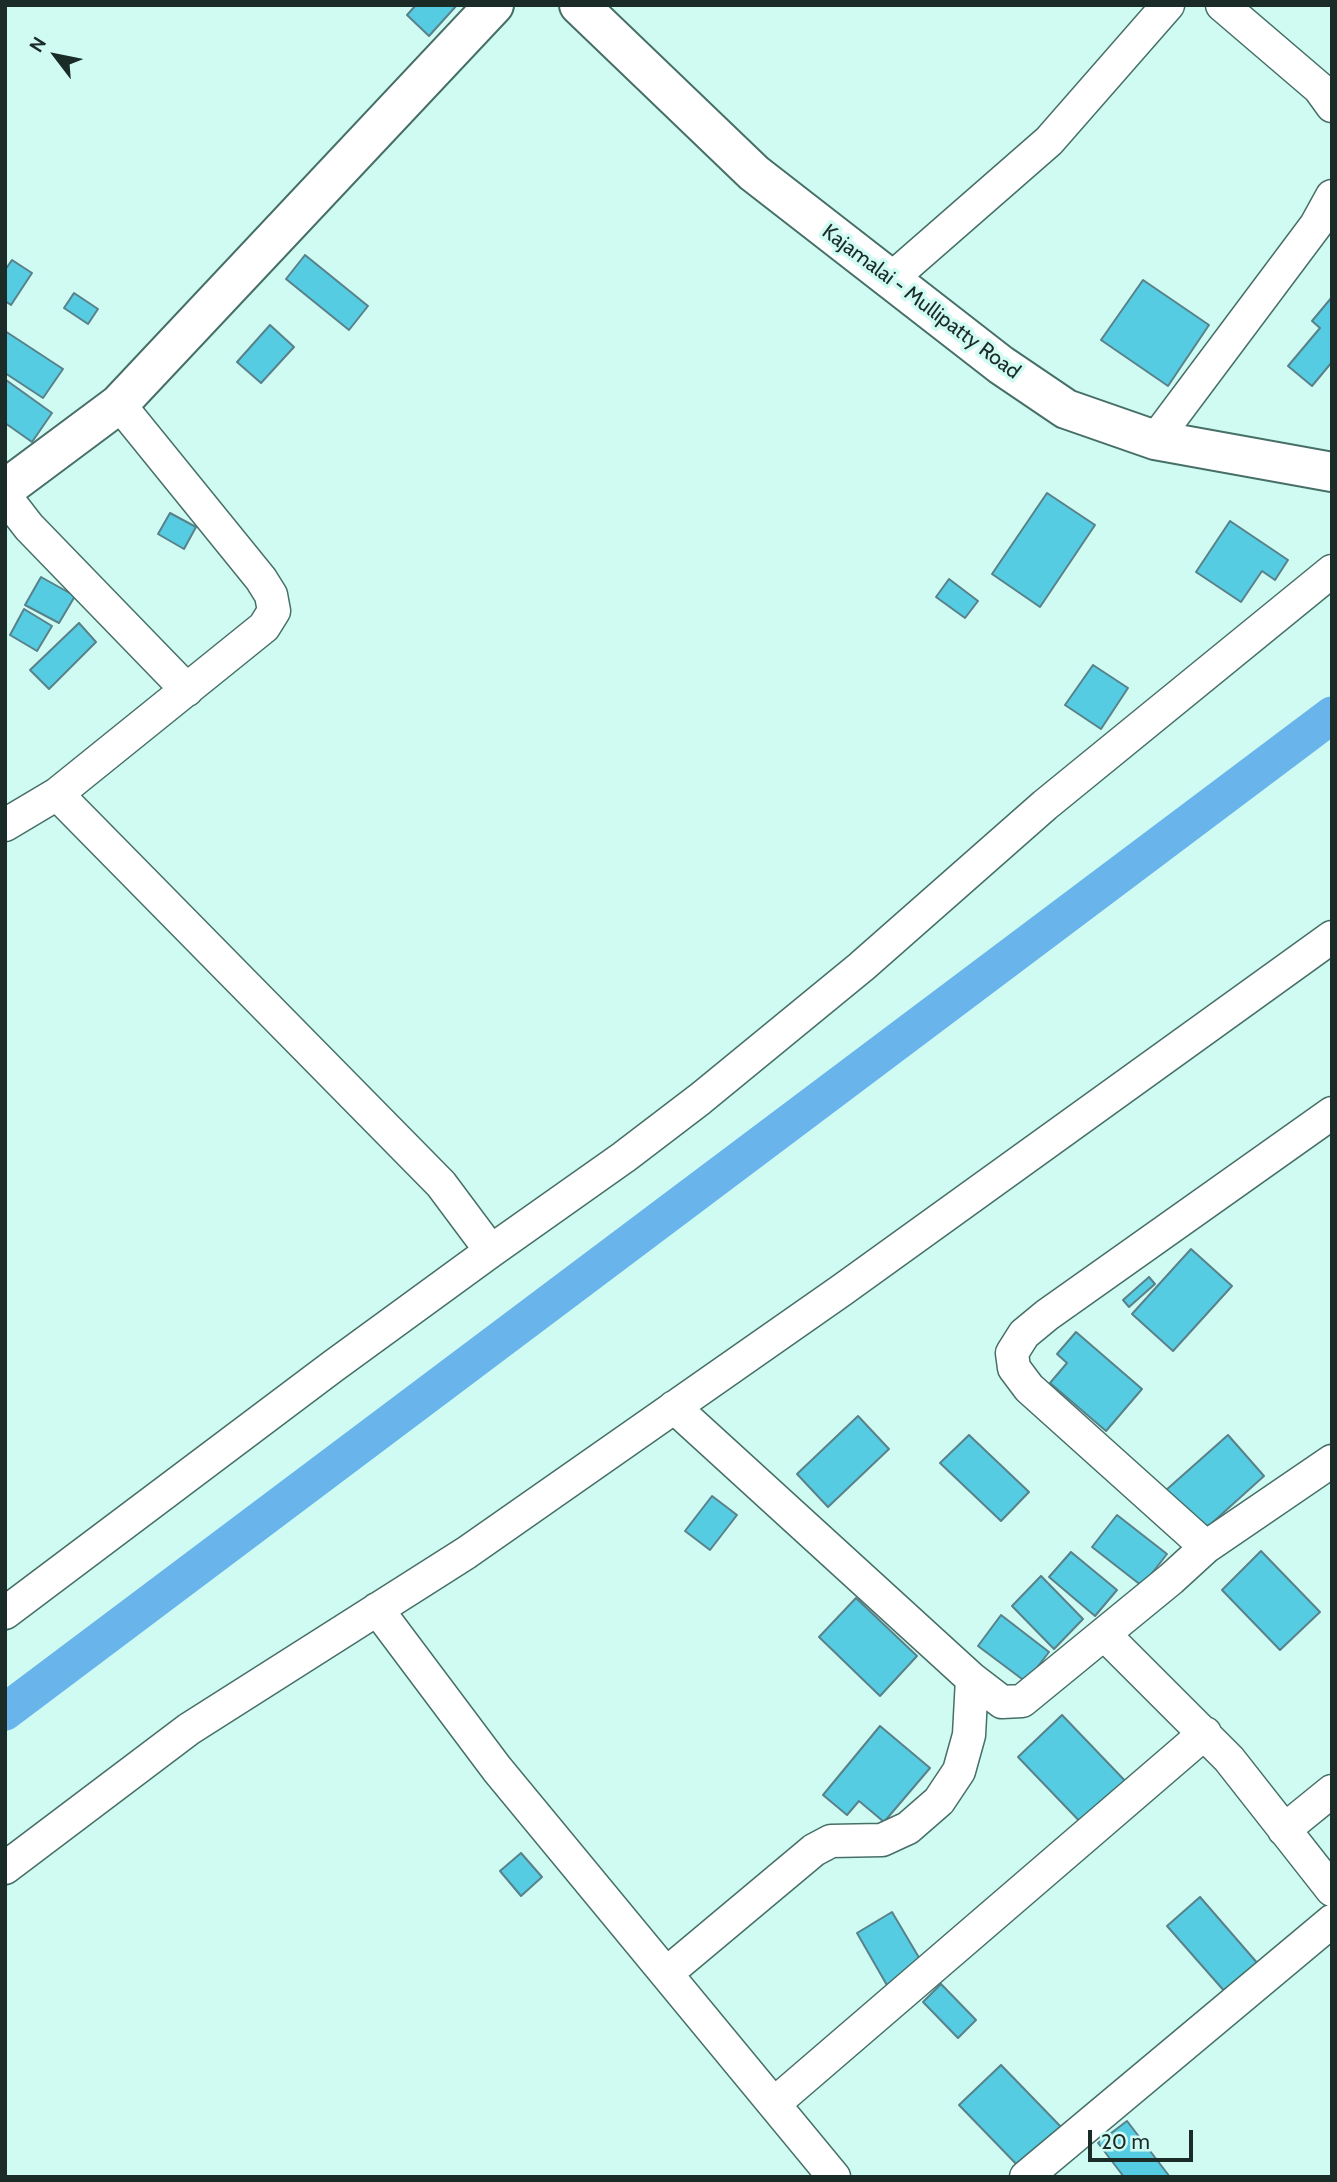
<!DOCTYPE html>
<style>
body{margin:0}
#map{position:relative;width:1337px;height:2182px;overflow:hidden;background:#cffbf2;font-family:Cabin,sans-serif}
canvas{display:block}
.frame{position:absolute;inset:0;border:7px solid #1a2b28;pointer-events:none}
.north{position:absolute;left:21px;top:21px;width:70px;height:70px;-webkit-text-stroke:5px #cffbf2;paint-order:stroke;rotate:302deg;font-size:19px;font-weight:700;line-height:28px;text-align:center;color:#1a2b28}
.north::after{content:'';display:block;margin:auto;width:24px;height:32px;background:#1a2b28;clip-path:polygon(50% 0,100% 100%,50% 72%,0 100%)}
.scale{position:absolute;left:1088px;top:2130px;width:105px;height:32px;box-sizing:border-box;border:4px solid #1a2b28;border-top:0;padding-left:9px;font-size:21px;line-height:24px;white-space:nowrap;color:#1a2b28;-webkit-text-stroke:5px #cffbf2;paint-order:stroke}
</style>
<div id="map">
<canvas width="1337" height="2182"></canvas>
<div class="frame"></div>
<div class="north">N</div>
<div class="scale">20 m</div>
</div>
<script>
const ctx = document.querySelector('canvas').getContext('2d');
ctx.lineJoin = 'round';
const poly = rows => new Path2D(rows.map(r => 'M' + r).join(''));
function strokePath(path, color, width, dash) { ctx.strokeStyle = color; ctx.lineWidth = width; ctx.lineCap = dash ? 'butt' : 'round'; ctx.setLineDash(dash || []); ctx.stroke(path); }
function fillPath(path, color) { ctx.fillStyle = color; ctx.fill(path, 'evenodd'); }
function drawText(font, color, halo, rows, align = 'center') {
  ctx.font = font + ' Cabin,sans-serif'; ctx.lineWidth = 7; ctx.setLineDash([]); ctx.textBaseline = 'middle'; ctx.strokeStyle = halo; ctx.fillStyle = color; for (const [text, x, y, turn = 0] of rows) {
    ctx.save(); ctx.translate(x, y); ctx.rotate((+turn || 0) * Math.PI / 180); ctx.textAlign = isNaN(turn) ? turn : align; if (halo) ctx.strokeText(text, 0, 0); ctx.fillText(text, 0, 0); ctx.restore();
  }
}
strokePath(poly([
 [5,1712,1332,715]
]), '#69b4eb', 37);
const building = poly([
 [416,5,457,5,429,36,407,15,416,5],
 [305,255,368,306,349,330,286,279,305,255],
 [12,260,32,273,11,305,5,301,5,270,12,260],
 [1143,280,1209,325,1168,386,1101,340,1143,280],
 [74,293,98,309,88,324,64,308,74,293],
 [1332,297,1332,362,1312,386,1288,366,1320,328,1312,321,1332,297],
 [270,325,294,347,261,383,237,362,270,325],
 [5,331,63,369,43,398,5,373,5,331],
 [6,380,52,413,32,442,5,423,6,380],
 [1047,493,1095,525,1040,607,992,574,1047,493],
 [170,513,196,527,184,549,158,534,170,513],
 [1230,521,1288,560,1275,580,1262,571,1241,602,1196,572,1230,521],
 [41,577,75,596,59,623,25,605,41,577],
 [949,579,978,601,965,618,936,597,949,579],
 [24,609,52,626,37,651,10,635,24,609],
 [79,623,96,642,49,689,30,670,79,623],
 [1093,665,1128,688,1101,729,1065,705,1093,665],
 [1191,1249,1232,1286,1173,1351,1132,1314,1191,1249],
 [1149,1277,1155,1284,1129,1307,1123,1300,1149,1277],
 [1076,1332,1142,1389,1106,1431,1050,1383,1067,1363,1057,1354,1076,1332],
 [858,1416,889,1449,828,1507,797,1474,858,1416],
 [969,1435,1029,1492,1001,1521,940,1463,969,1435],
 [1228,1435,1264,1476,1202,1532,1165,1491,1228,1435],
 [712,1496,737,1515,710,1550,685,1531,712,1496],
 [1117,1515,1167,1554,1142,1586,1092,1547,1117,1515],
 [1261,1551,1320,1612,1280,1650,1222,1590,1261,1551],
 [1071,1552,1117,1590,1095,1616,1049,1577,1071,1552],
 [1041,1576,1083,1619,1054,1649,1012,1606,1041,1576],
 [856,1598,917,1656,880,1696,819,1637,856,1598],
 [1001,1615,1049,1652,1026,1682,978,1646,1001,1615],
 [1062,1715,1131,1787,1087,1829,1018,1757,1062,1715],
 [880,1726,930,1768,884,1822,859,1801,847,1815,823,1795,880,1726],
 [521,1853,542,1877,521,1896,500,1871,521,1853],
 [1200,1897,1259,1965,1226,1993,1167,1926,1200,1897],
 [892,1912,924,1966,888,1987,857,1933,892,1912],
 [941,1984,976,2020,958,2038,923,2002,941,1984],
 [1001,2065,1063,2129,1022,2170,959,2105,1001,2065],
 [1127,2121,1170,2177,1124,2177,1098,2143,1127,2121]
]);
fillPath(building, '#55cce2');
strokePath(building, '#59818a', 2);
const minor = poly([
 [1222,5,1319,88,1332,106],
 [891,279,1049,141,1168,5],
 [1155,440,1316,225,1332,196],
 [5,496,29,527,187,690],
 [57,794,441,1184,491,1251],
 [5,825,57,794,264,627,274,611,271,595,261,579,119,404],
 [674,1407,972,1679,1002,1702,1022,1701,1171,1579,1206,1547,1332,1461],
 [1206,1547,1029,1388,1014,1368,1012,1353,1024,1334,1047,1315,1332,1113],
 [377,1609,497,1769,834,2177],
 [5,1613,332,1367,491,1251,624,1157,700,1099,861,967,1045,805,1332,571],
 [1104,1634,1229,1759,1332,1890],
 [1284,1830,1332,1791],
 [5,1868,189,1729,466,1553,842,1290,1332,937],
 [667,1973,814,1850,831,1841,882,1840,908,1828,939,1801,959,1771,969,1735,972,1679],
 [775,2103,1205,1733],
 [1026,2177,1332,1921]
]);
const tertiary = poly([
 [5,489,119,404,494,5]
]);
const secondary = poly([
 [579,5,754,173,1001,365,1066,409,1155,440,1332,472]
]);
strokePath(minor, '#476f68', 35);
strokePath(tertiary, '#476f68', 42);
strokePath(secondary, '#476f68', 42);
strokePath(minor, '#fff', 32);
strokePath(tertiary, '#fff', 38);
strokePath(secondary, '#fff', 38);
drawText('21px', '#1a2b28', '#cffbf2', [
 ["Kajamalai - Mullipatty Road",921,302,37]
]);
</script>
